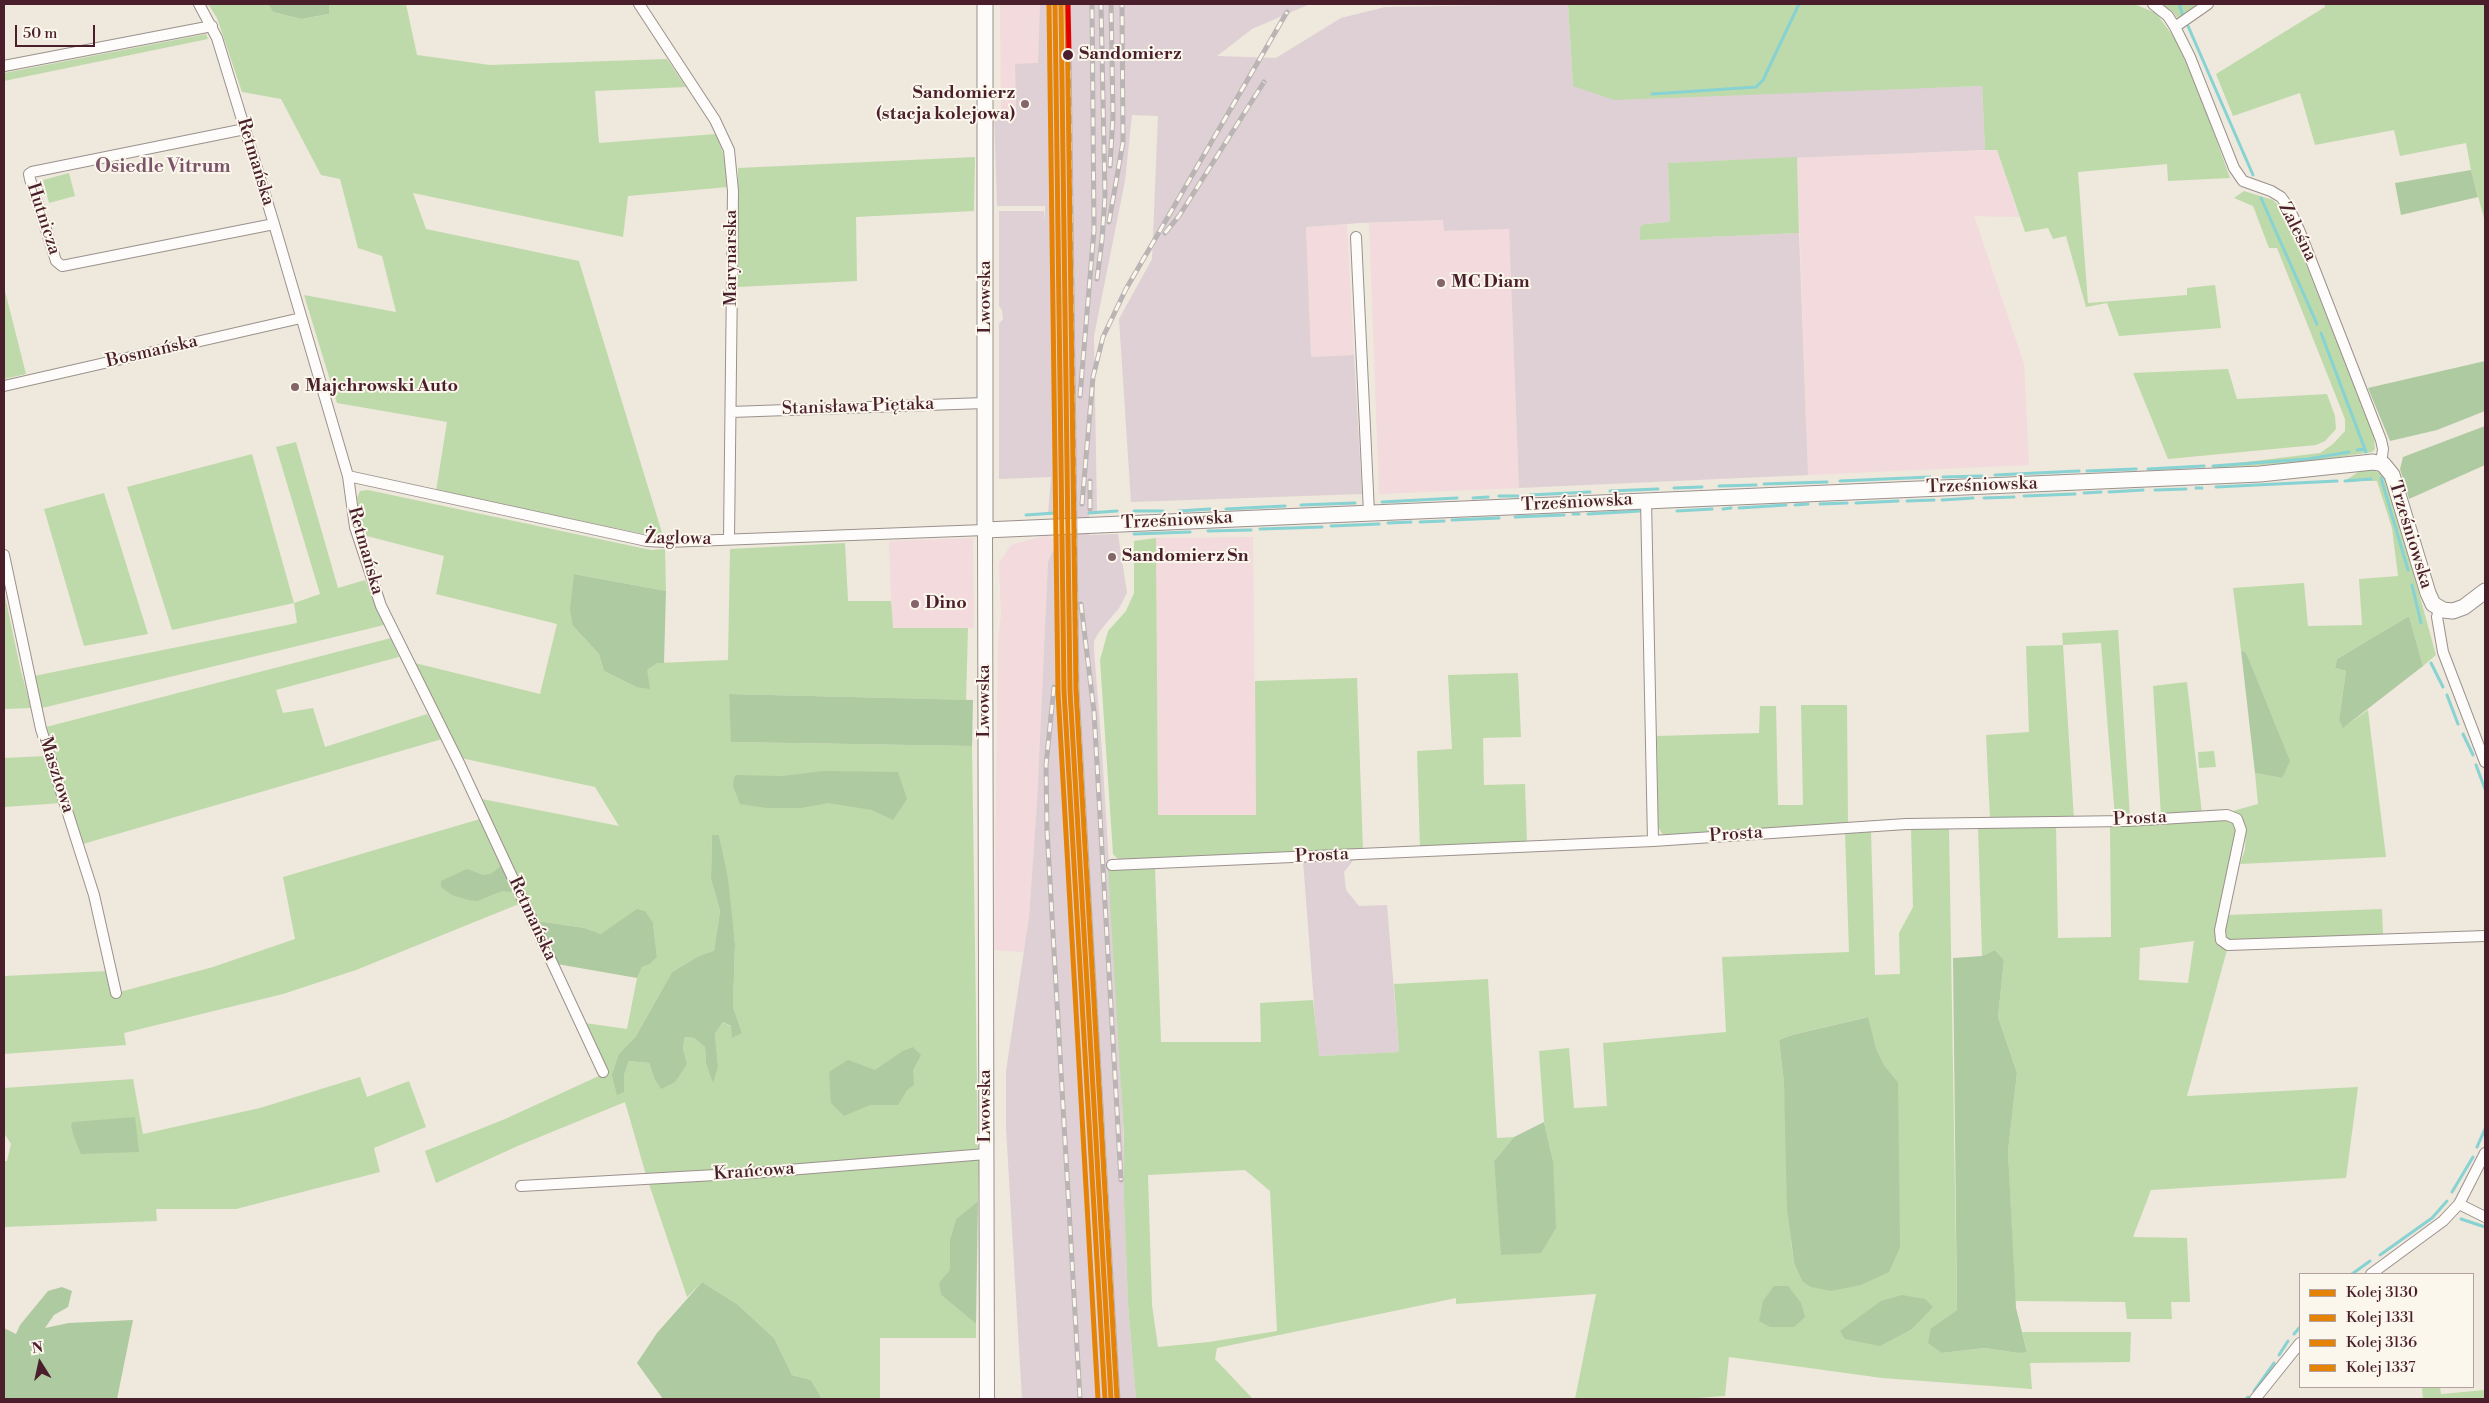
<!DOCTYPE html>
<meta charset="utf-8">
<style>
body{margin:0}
#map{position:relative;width:2489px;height:1403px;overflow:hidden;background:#efe8dc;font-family:"Libre Bodoni",serif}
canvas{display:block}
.frame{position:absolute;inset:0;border:5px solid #4a1f2b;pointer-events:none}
.legend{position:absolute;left:2299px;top:1273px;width:175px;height:115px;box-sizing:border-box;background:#fbf7ec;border:1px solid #b4a19f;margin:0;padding:6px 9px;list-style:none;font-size:15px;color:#4a1f2b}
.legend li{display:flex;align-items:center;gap:10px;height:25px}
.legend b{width:25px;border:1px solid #b4a19f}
.north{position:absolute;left:15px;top:1338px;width:50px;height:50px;-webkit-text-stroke:4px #fbf7ec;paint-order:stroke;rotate:350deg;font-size:14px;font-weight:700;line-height:20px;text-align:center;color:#4a1f2b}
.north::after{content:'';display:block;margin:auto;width:18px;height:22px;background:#4a1f2b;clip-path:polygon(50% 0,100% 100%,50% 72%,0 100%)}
.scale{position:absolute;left:15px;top:25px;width:80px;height:22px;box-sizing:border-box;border:2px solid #4a1f2b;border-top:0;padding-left:6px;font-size:15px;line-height:18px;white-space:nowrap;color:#4a1f2b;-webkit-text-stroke:4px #fbf7ec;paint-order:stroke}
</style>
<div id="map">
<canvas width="2489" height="1403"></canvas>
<div class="frame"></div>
<ul class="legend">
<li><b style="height:6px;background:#e48306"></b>Kolej 3130</li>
<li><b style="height:6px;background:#e48306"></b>Kolej 1331</li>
<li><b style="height:6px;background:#e48306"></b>Kolej 3136</li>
<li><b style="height:6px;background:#e48306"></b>Kolej 1337</li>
</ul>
<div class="north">N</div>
<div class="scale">50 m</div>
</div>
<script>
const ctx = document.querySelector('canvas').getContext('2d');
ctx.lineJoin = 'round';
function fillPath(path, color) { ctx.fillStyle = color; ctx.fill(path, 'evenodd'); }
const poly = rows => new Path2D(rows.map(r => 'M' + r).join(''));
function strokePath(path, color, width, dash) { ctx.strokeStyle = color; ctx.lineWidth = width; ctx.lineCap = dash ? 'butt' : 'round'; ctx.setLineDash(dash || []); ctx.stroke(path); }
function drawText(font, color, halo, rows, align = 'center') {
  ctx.font = font + ' "Libre Bodoni",serif'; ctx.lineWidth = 4; ctx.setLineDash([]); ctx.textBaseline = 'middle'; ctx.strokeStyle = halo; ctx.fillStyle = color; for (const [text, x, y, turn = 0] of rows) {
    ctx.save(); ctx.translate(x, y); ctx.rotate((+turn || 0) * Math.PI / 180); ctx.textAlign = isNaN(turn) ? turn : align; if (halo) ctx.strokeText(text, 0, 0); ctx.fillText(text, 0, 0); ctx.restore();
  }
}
fillPath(poly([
 [1000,4,1040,4,1038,64,1015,65,1016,111,1001,112],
 [1997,150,2019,217,1974,216,2024,364,2029,465,1808,475,1797,157],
 [1444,220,1444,231,1509,229,1519,488,1379,494,1369,223],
 [1347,224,1354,355,1311,357,1306,227],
 [1047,535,1057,542,1048,562,1037,803,1029,917,1024,952,994,950,998,641,1001,615,999,563,1011,545],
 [1253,537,1256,815,1158,816,1156,538],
 [973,538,974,628,892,628,889,541]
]), '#f2dadd');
fillPath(poly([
 [1040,4,1310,4,1252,29,1217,56,1276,58,1341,18,1385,7,1568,4,1573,86,1848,90,1982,86,1985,150,1668,163,1670,219,1668,222,1645,224,1640,240,1799,233,1808,475,1519,488,1509,229,1444,231,1443,220,1360,223,1306,227,1311,357,1354,355,1362,494,1131,502,1119,319,1152,259,1158,116,1132,115,1125,181,1094,336,1097,514,1089,514,1089,535,1118,534,1127,593,1119,608,1099,632,1094,641,1094,650,1102,752,1118,1009,1125,1171,1124,1201,1128,1304,1136,1399,1022,1399,1006,1128,1006,1071,1029,917,1037,803,1048,562,1057,542,1056,514,1048,515,1051,477,999,479,999,324,1003,319,1002,310,999,306,999,211,1044,211,1045,221,1045,206,997,206,994,112,1016,111,1015,64,1038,63],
 [1355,858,1344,872,1346,890,1359,906,1387,905,1399,1052,1318,1056,1303,861]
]), '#ded0d4');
fillPath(poly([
 [208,4,268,4,273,12,301,19,329,14,329,4,406,4,417,55,490,65,667,59,686,87,595,91,599,143,716,134,723,153,728,187,628,196,623,237,413,193,426,229,579,261,663,536,649,535,436,491,447,422,337,403,304,295,396,312,382,256,358,248,340,179,321,175,281,99,242,92,217,18],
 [1568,4,2134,4,2156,13,2176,40,2202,100,2230,178,2168,181,2167,164,2078,172,2088,303,2187,295,2187,288,2215,285,2221,328,2119,336,2107,303,2086,307,2066,236,2053,239,2048,228,2025,232,1997,150,1985,150,1982,86,1614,100,1573,86],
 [2161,4,2203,4,2178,19,2173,12],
 [2324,4,2485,4,2485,222,2471,170,2466,143,2400,156,2394,130,2315,145,2300,93,2233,116,2216,74,2325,7],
 [206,34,208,39,4,81,4,73],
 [975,157,974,211,856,217,857,281,738,287,738,168],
 [1797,157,1799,233,1640,240,1640,227,1645,224,1668,222,1670,219,1668,163],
 [69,173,75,196,49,203,43,180],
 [2244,191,2273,200,2285,212,2374,435,2375,449,2372,452,2308,462,2215,468,2213,466,2320,453,2333,444,2345,431,2345,419,2277,248,2269,248,2253,206,2234,198],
 [4,287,26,374,4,379],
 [2228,369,2237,399,2327,394,2335,416,2336,429,2325,441,2316,445,2168,459,2133,373],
 [296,442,338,588,365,580,384,625,42,708,34,676,297,623,294,603,172,630,127,487,252,454,294,603,320,594,276,447],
 [2371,469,2382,474,2389,485,2436,655,2423,666,2409,616,2337,659,2335,668,2346,671,2339,720,2344,727,2368,710,2386,857,2240,864,2245,849,2246,828,2241,816,2229,812,2258,804,2255,773,2282,778,2246,653,2241,650,2233,588,2304,583,2308,626,2362,625,2359,579,2398,576,2392,528,2377,481,2345,481,2361,470],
 [368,490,651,550,665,549,666,591,574,574,573,626,599,654,604,671,636,687,647,670,658,663,728,660,730,549,845,543,848,601,891,601,893,628,968,628,966,700,729,694,732,742,972,746,978,1152,646,1175,625,1102,520,1145,436,1183,425,1151,505,1119,601,1075,608,1075,585,1023,627,1029,637,978,642,967,650,964,657,957,653,923,601,934,585,928,538,921,482,799,619,826,595,787,461,758,415,663,540,694,557,624,436,594,444,556,363,535,357,498,360,491],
 [712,835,719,835,721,846,735,943,733,1007,742,1033,723,1022,715,1034,718,1066,706,1063,705,1047,694,1038,685,1037,683,1048,687,1064,654,1078,649,1063,629,1061,624,1075,624,1091,619,1054,636,1036,672,972,697,957,714,952,720,911,711,879],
 [104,493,148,634,84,646,44,509],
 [1156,538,1158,815,1256,815,1255,681,1357,678,1363,851,1120,861,1113,854,1100,660,1108,631,1126,611,1134,593,1134,541],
 [4,591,20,667,31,708,4,709],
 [2118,630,2130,817,2115,817,2101,643,2063,645,2074,819,1990,819,1986,735,2029,732,2026,646,2063,645,2062,633],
 [391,638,399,657,276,690,283,713,313,708,325,747,427,714,442,739,83,844,46,727],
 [1518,673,1521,737,1483,738,1484,785,1525,784,1527,843,1420,848,1417,751,1452,749,1448,675],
 [2187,682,2202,814,2161,816,2153,686],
 [1801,705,1847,705,1848,823,1663,835,1658,827,1657,736,1759,733,1760,706,1776,706,1778,805,1803,805],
 [2214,751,2216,767,2199,768,2198,752],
 [46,756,62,803,4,807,4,758],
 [2230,818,2236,824,2236,846,2215,938,2227,950,2187,1096,2358,1087,2346,1178,2151,1190,2133,1237,2187,1238,2190,1302,2171,1302,2172,1319,2127,1319,2125,1302,2015,1301,2008,1151,2017,1073,1998,1017,2004,960,1995,950,1982,956,1978,827,2056,826,2058,938,2111,937,2110,825],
 [2194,941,2188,983,2139,980,2140,948],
 [480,819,519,904,356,970,283,994,124,1033,126,1045,4,1054,4,976,107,971,116,993,213,967,295,939,283,877],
 [1911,829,1949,829,1957,1310,1931,1328,1942,1353,1985,1348,2018,1353,2027,1351,2022,1332,2131,1332,2130,1362,2030,1363,2032,1389,1882,1378,1729,1357,1725,1396,1685,1399,1575,1399,1596,1294,1456,1304,1456,1298,1217,1348,1215,1359,1253,1399,1136,1399,1128,1304,1124,1201,1124,1137,1108,869,1155,868,1161,1042,1261,1042,1260,1003,1313,1000,1319,1056,1399,1052,1394,984,1488,979,1497,1138,1514,1137,1494,1161,1502,1255,1553,1161,1544,1122,1539,1051,1569,1048,1574,1108,1607,1106,1603,1043,1726,1032,1722,957,1849,952,1845,832,1871,832,1875,975,1900,974,1899,933,1913,907],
 [1867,1017,1876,1048,1884,1065,1898,1082,1802,1281,1794,1263,1791,1242,1784,1083,1779,1040,1792,1035],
 [1245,1170,1270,1191,1277,1331,1209,1342,1158,1347,1152,1305,1148,1175],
 [2382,909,2383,935,2239,942,2228,939,2224,933,2228,915],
 [360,1077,367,1097,409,1081,426,1127,374,1148,380,1172,236,1209,156,1209,157,1221,4,1227,4,1161,7,1161,11,1144,4,1133,4,1088,133,1079,143,1134,260,1108],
 [979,1158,978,1201,956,1219,950,1239,950,1270,941,1295,976,1324,976,1338,880,1338,880,1399,822,1399,811,1380,792,1375,774,1338,737,1304,702,1282,687,1297,648,1181],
 [2422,1387,2440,1387,2441,1394,2485,1390,2485,1399,2423,1399]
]), '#bedaaa');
fillPath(poly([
 [268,4,329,4,329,14,301,19,273,12],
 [2471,170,2478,197,2401,215,2395,183],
 [2485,361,2485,411,2437,430,2390,441,2368,388],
 [2485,426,2485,465,2409,499,2400,469,2403,457],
 [574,574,666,591,664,663,658,663,647,670,650,689,636,687,604,671,599,654,573,626,570,610],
 [2409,616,2423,666,2343,728,2339,720,2346,671,2335,668,2337,659],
 [2241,650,2246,653,2290,761,2282,778,2255,773],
 [729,694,973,700,972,746,731,742],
 [823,771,898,772,907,799,893,820,872,810,828,803,801,808,767,808,740,804,733,786,734,778,736,775,783,776],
 [712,835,719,835,728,879,735,944,733,1007,742,1033,732,1038,731,1026,723,1022,715,1034,718,1066,713,1083,706,1063,705,1047,694,1038,685,1037,683,1048,687,1064,675,1082,661,1089,654,1078,649,1063,629,1061,624,1075,624,1092,617,1095,612,1075,619,1054,636,1036,672,972,697,957,714,951,720,911,711,879],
 [502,865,513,892,502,891,477,901,468,900,452,895,441,887,441,881,467,869,483,875,491,874],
 [637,909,645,911,653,923,657,957,650,964,642,967,637,978,557,964,538,921,585,928,601,934],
 [1995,950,2004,960,1998,1017,2017,1073,2008,1151,2016,1308,2027,1352,2018,1353,1985,1348,1942,1353,1928,1343,1931,1328,1957,1310,1953,958,1982,956],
 [1868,1017,1876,1048,1884,1065,1898,1082,1900,1247,1889,1272,1861,1285,1831,1291,1811,1287,1802,1281,1794,1263,1787,1208,1784,1083,1779,1040,1792,1035],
 [913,1047,921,1055,913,1070,914,1085,907,1090,898,1105,870,1105,844,1116,831,1103,829,1072,848,1060,875,1070,903,1051],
 [135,1117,139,1152,81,1154,74,1137,71,1125,73,1122],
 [1544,1122,1553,1161,1556,1228,1541,1253,1501,1255,1494,1161,1514,1137],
 [978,1201,976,1324,941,1295,939,1283,950,1270,950,1239,956,1219],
 [702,1282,737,1304,774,1338,792,1375,811,1380,822,1399,663,1399,637,1363,657,1333],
 [1774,1286,1788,1286,1801,1303,1805,1317,1794,1327,1770,1327,1759,1321,1763,1301],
 [62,1287,72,1291,68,1307,54,1315,45,1328,69,1323,133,1320,117,1399,4,1399,4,1328,16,1334,20,1325,48,1291],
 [1902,1295,1925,1299,1933,1307,1912,1329,1880,1346,1845,1339,1840,1331,1881,1301]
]), '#aecaa1');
strokePath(poly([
 [2179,4,2183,16],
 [2188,26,2253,175],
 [1652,94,1756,87,1763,80,1799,4],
 [2261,198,2317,324],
 [2321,333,2366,452],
 [2357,450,2365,449],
 [2213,466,2308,459,2349,452],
 [2148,469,2204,466],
 [2087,471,2136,469],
 [1995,475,2079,471],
 [1943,477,1982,476],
 [2381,478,2408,570],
 [1840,481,1930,477],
 [2345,481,2371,479],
 [1764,484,1827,482],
 [1719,486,1756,485],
 [2216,487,2337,481],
 [1674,488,1702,487],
 [2196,488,2202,488],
 [2155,490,2186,489],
 [1610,491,1658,489],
 [2109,492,2143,490],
 [2084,493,2101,492],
 [1530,495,1590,492],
 [1499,496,1518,496],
 [2024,496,2075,494],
 [1473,498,1488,497],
 [1984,498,2014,497],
 [1942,500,1973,498],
 [1907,501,1934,500],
 [1382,502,1457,498],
 [1856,503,1898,501],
 [1820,504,1847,503],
 [1301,505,1355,503],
 [1795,505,1808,504],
 [1739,508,1786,505],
 [1226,509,1285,506],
 [1723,509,1731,508],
 [1134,511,1163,511],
 [1179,511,1210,509],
 [1677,511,1712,509],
 [1089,513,1117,511],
 [1573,514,1579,514],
 [1588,514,1640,511],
 [1026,515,1055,513],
 [1515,517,1564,515],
 [1452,520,1499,518],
 [1420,522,1444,521],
 [1388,523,1411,522],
 [1331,526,1379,524],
 [1260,529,1322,527],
 [1208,531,1251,530],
 [1134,534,1190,532],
 [2412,585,2421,623],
 [2431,663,2443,687],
 [2447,695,2458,724],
 [2463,734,2473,755],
 [2476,765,2485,789],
 [2477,1147,2485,1129],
 [2452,1192,2473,1157],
 [2461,1219,2485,1227],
 [2380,1255,2432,1218,2447,1201],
 [2352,1274,2370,1261],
 [2294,1334,2300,1327],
 [2279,1355,2288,1341],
 [2254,1391,2274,1363],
 [2246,1399,2248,1397]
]), '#87d2d2', 3);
const minor = poly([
 [199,4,217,38,274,224,348,476,355,527,381,606,460,765,603,1072],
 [639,4,715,120,729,150,733,191,729,539],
 [2153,4,2168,16,2175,27,2190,57,2234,168,2243,181,2271,191,2281,197,2289,208,2300,232,2381,440,2383,449,2381,463],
 [2175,27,2208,4],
 [4,66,212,26],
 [245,129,32,172,29,174,30,179,56,261,62,266,274,224],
 [1356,237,1369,513],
 [4,386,301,318],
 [731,412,984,403],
 [348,476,647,541,666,542,985,530],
 [1646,500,1653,841],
 [4,555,41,729,94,895,116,993],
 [2439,609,2437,617,2443,652,2485,762],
 [1112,865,1653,841,1906,824,2127,821,2227,815,2237,819,2241,830,2220,930,2221,940,2228,945,2485,936],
 [521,1186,751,1173,986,1154],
 [2459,1204,2485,1217],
 [2371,1274,2443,1221,2459,1204,2485,1153],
 [2255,1399,2300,1343]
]);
const secondary = poly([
 [985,530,987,1399]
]);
const primary = poly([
 [985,4,985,530,2260,474,2373,462,2383,464,2392,475,2428,593,2433,604,2443,610,2453,611,2464,607,2485,591]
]);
strokePath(minor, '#9b918d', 12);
strokePath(secondary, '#9b918d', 16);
strokePath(primary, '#9b918d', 17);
strokePath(minor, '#fdfcfa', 10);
strokePath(secondary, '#fdfcfa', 14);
strokePath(primary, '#fdfcfa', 15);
const rail = poly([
 [1069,52,1077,690,1118,1399],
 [1110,166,1113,116,1111,4],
 [1109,222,1123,142,1122,4],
 [1165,233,1179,216,1264,82],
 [1097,279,1102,240,1105,196,1101,4],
 [1080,396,1094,230,1092,4],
 [1090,481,1090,509],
 [1082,504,1093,377,1103,337,1126,289,1287,12],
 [1081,604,1094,712,1121,1180],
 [1054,687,1046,765,1047,830,1080,1399]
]);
strokePath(rail, '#bab4b4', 5);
strokePath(rail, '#fbf7ec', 3, [9]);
strokePath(poly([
 [1061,4,1070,691,1111,1399]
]), '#e48306', 5);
strokePath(poly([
 [1055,4,1064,691,1105,1399]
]), '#e48306', 5);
strokePath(poly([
 [1067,4,1076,691,1117,1399]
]), '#e48306', 5);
strokePath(poly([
 [1049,4,1058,692,1098,1399]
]), '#e48306', 5);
strokePath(poly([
 [1068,4,1069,52]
]), '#e50000', 5);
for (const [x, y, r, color] of [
 [1068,55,6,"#4a1f2b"],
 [1025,104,5,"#846569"],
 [1441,283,5,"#846569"],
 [295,387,5,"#846569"],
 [1112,557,5,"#846569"],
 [915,604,5,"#846569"]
]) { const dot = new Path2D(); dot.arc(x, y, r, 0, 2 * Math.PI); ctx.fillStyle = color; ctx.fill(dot); strokePath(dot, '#fbf7ec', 2); }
drawText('bold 18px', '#4a1f2b', '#fbf7ec', [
 ["Sandomierz",1079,55]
], 'left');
drawText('bold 18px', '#4a1f2b', '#fbf7ec', [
 ["Sandomierz",1015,94,"right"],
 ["(stacja kolejowa)",1015,115,"right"],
 ["MC Diam",1451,283],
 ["Majchrowski Auto",305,387],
 ["Sandomierz Sn",1122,557],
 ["Dino",925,604]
], 'left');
drawText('18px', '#4a1f2b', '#fbf7ec', [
 ["Retmańska",255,162,73],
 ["Hutnicza",43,219,72],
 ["Zaleśna",2297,232,63],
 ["Marynarska",732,258,-90],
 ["Lwowska",986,297,-90],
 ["Bosmańska",152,352,-13],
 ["Stanisława Piętaka",858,407,-2],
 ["Trześniowska",1982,486,-2],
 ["Trześniowska",1577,503,-3],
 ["Trześniowska",1177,521,-3],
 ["Trześniowska",2410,535,73],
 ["Żaglowa",678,539,1],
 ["Retmańska",365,551,74],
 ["Lwowska",985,701,-90],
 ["Masztowa",56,775,72],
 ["Prosta",2140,819,-3],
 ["Prosta",1736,835,-4],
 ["Prosta",1322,856,-3],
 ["Retmańska",532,919,65],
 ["Lwowska",986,1106,-90],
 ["Krańcowa",754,1172,-4]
]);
drawText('bold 19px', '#7c5469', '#fbf7ec', [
 ["Osiedle Vitrum",163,167]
]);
</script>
